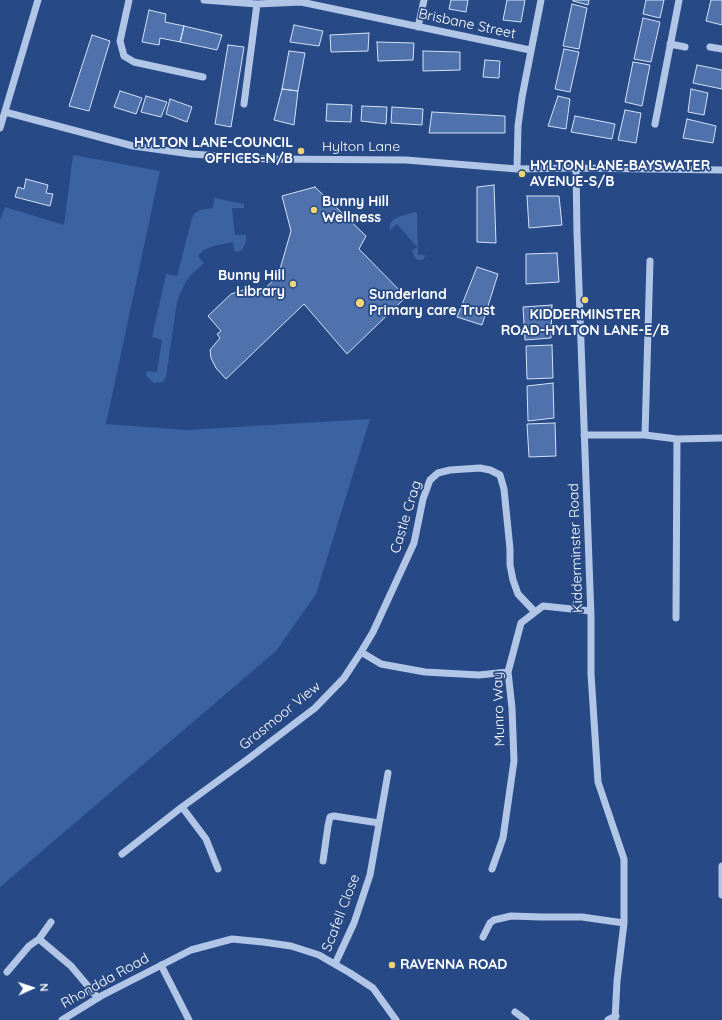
<!DOCTYPE html>
<style>
body{margin:0}
#map{position:relative;width:722px;height:1020px;overflow:hidden;background:#274985;font-family:Quicksand,sans-serif}
canvas{display:block}
.north{position:absolute;left:12px;top:968px;width:40px;height:40px;-webkit-text-stroke:3px #274985;paint-order:stroke;rotate:87deg;font-size:11px;font-weight:700;line-height:16px;text-align:center;color:#fff}
.north::after{content:'';display:block;margin:auto;width:14px;height:18px;background:#fff;clip-path:polygon(50% 0,100% 100%,50% 72%,0 100%)}
</style>
<div id="map">
<canvas width="722" height="1020"></canvas>
<div class="north">N</div>
</div>
<script>
const ctx = document.querySelector('canvas').getContext('2d');
ctx.lineJoin = 'round';
function fillPath(path, color) { ctx.fillStyle = color; ctx.fill(path, 'evenodd'); }
const poly = rows => new Path2D(rows.map(r => 'M' + r).join(''));
function strokePath(path, color, width, dash) { ctx.strokeStyle = color; ctx.lineWidth = width; ctx.lineCap = dash ? 'butt' : 'round'; ctx.setLineDash(dash || []); ctx.stroke(path); }
function drawText(font, color, halo, rows, align = 'center') {
  ctx.font = font + ' Quicksand,sans-serif'; ctx.lineWidth = 3.5; ctx.setLineDash([]); ctx.textBaseline = 'middle'; ctx.strokeStyle = halo; ctx.fillStyle = color; for (const [text, x, y, turn = 0] of rows) {
    ctx.save(); ctx.translate(x, y); ctx.rotate((+turn || 0) * Math.PI / 180); ctx.textAlign = isNaN(turn) ? turn : align; if (halo) ctx.strokeText(text, 0, 0); ctx.fillText(text, 0, 0); ctx.restore();
  }
}
fillPath(poly([
 [73,155,160,171,106,424,186,430,370,419,316,594,276,651,0,887,0,220,5,207,64,225],
 [214,198,244,204,244,208,232,208,235,235,246,235,246,241,244,246,242,250,238,252,234,251,233,242,213,246,204,250,198,256,204,263,192,274,186,282,181,291,177,302,166,377,163,382,154,383,148,378,146,375,147,371,157,372,162,340,152,337,166,274,177,276,192,218,194,214,200,210,213,208],
 [415,212,417,213,418,255,425,255,425,257,422,260,418,260,415,258,412,251,417,247,397,224,389,231,390,224,393,220,398,217]
]), '#3b62a1');
const building = poly([
 [451,0,468,0,466,12,449,9,451,0],
 [507,0,525,0,521,22,503,20,507,0],
 [573,0,589,0,588,5,573,1,573,0],
 [646,0,664,0,660,18,643,14,646,0],
 [711,0,722,0,722,25,706,21,711,0],
 [572,4,587,8,579,49,563,46,572,4],
 [149,10,166,14,165,22,184,26,180,42,160,38,159,45,142,42,149,10],
 [643,18,660,22,651,62,634,59,643,18],
 [294,25,323,31,319,46,290,42,294,25],
 [184,26,222,35,217,50,180,42,184,26],
 [369,33,368,51,331,52,330,35,369,33],
 [92,35,110,41,89,111,69,106,92,35],
 [377,42,414,43,413,60,378,61,377,42],
 [228,45,244,47,231,127,215,124,228,45],
 [564,49,579,52,570,92,555,89,564,49],
 [289,51,305,53,298,91,282,89,289,51],
 [423,51,460,52,460,70,423,71,423,51],
 [485,60,500,61,499,78,483,77,485,60],
 [633,62,650,65,642,106,625,102,633,62],
 [697,65,722,70,722,89,693,83,697,65],
 [282,89,298,91,294,125,274,120,282,89],
 [691,89,708,93,704,115,688,112,691,89],
 [120,91,142,98,136,114,114,107,120,91],
 [146,96,167,102,161,117,141,112,146,96],
 [558,96,570,99,566,129,548,126,558,96],
 [170,99,192,107,187,122,166,114,170,99],
 [327,104,352,105,351,122,326,121,327,104],
 [362,106,387,107,386,124,361,121,362,106],
 [392,107,423,109,422,125,391,123,392,107],
 [625,110,641,113,636,143,618,140,625,110],
 [432,112,505,116,505,133,429,133,432,112],
 [575,116,615,124,612,139,571,132,575,116],
 [687,119,716,126,713,143,683,138,687,119],
 [26,179,48,185,46,193,53,194,50,206,15,197,18,187,24,189,26,179],
 [494,185,496,243,477,242,477,187,494,185],
 [315,187,366,236,359,249,406,297,347,354,304,304,226,379,216,368,211,358,210,350,220,338,217,334,221,331,208,316,231,294,243,290,252,290,260,293,278,276,291,231,282,196,315,187],
 [527,196,559,196,562,225,529,228,527,196],
 [557,253,559,282,526,284,526,254,557,253],
 [477,267,498,274,482,325,457,317,477,267],
 [552,305,551,338,525,340,523,307,552,305],
 [552,345,553,378,527,379,526,346,552,345],
 [553,383,554,418,528,421,527,386,553,383],
 [555,423,556,456,529,457,527,424,555,423]
]);
fillPath(building, '#4f72ac');
strokePath(building, '#d4e1f6', 1);
strokePath(poly([
 [129,0,120,41,124,56,134,62,203,77],
 [204,0,257,4,301,2,530,50],
 [418,27,424,0],
 [670,44,685,47],
 [710,47,722,49],
 [244,104,257,4],
 [5,112,133,146,191,154,267,159,406,160,517,169,576,168,722,170],
 [655,124,679,0],
 [0,128,38,0],
 [576,168,577,233,591,617,591,674,598,782,624,859,624,923],
 [517,169,518,126,522,97,541,0],
 [584,435,645,435,677,439,722,438],
 [645,435,650,261],
 [676,618,677,439],
 [361,652,373,632,414,543,423,499,430,480,438,473,450,470,480,468,490,470,500,475,504,489,510,549,510,565,513,580,518,594,535,612],
 [182,807,206,839,218,869],
 [122,854,182,807,248,759,315,708,344,678,361,652,381,664,425,672,479,675,508,672],
 [323,861,328,826,330,817,334,816,379,823],
 [722,866,722,895],
 [492,869,503,838,514,761,512,708,508,672,521,623,543,606,591,611],
 [483,937,490,923,494,920,511,916,541,917,582,917,624,923,617,981,615,1020],
 [39,939,51,922],
 [335,964,354,923,370,875,388,773],
 [161,965,189,1020],
 [7,972,29,946,39,939,71,966,98,998],
 [515,1012,526,1020],
 [62,1020,101,996,191,950,232,939,263,942,291,946,319,955,350,973,373,988,396,1020],
 [608,1020,616,1016]
]), '#b1c6e7', 7);
for (const [x, y, r, color] of [
 [301,151,4,"#f0d576"],
 [522,174,4,"#f0d576"],
 [314,210,4,"#f0d576"],
 [293,284,4,"#f0d576"],
 [585,300,4,"#f0d576"],
 [360,303,5,"#f0d576"],
 [392,965,4,"#f0d576"]
]) { const dot = new Path2D(); dot.arc(x, y, r, 0, 2 * Math.PI); ctx.fillStyle = color; ctx.fill(dot); strokePath(dot, '#274985', 1.5); }
drawText('14px', '#fff', '#274985', [
 ["Brisbane Street",467,24,12],
 ["Hylton Lane",361,147],
 ["Castle Crag",406,517,-73],
 ["Kidderminster Road",576,548,-92],
 ["Munro Way",499,709,-92],
 ["Grasmoor View",280,716,-39],
 ["Scafell Close",341,913,-69],
 ["Rhondda Road",105,981,-29]
]);
drawText('bold 14px', '#fff', '#274985', [
 ["HYLTON LANE-COUNCIL",293,143,"right"],
 ["OFFICES-N/B",293,159,"right"],
 ["HYLTON LANE-BAYSWATER",530,166],
 ["AVENUE-S/B",530,182],
 ["Bunny Hill",322,202],
 ["Wellness",322,218],
 ["Bunny Hill",285,276,"right"],
 ["Library",285,292,"right"],
 ["Sunderland",369,295],
 ["Primary care Trust",369,311],
 ["KIDDERMINSTER",585,315,"center"],
 ["ROAD-HYLTON LANE-E/B",585,331,"center"],
 ["RAVENNA ROAD",400,965]
], 'left');
</script>
